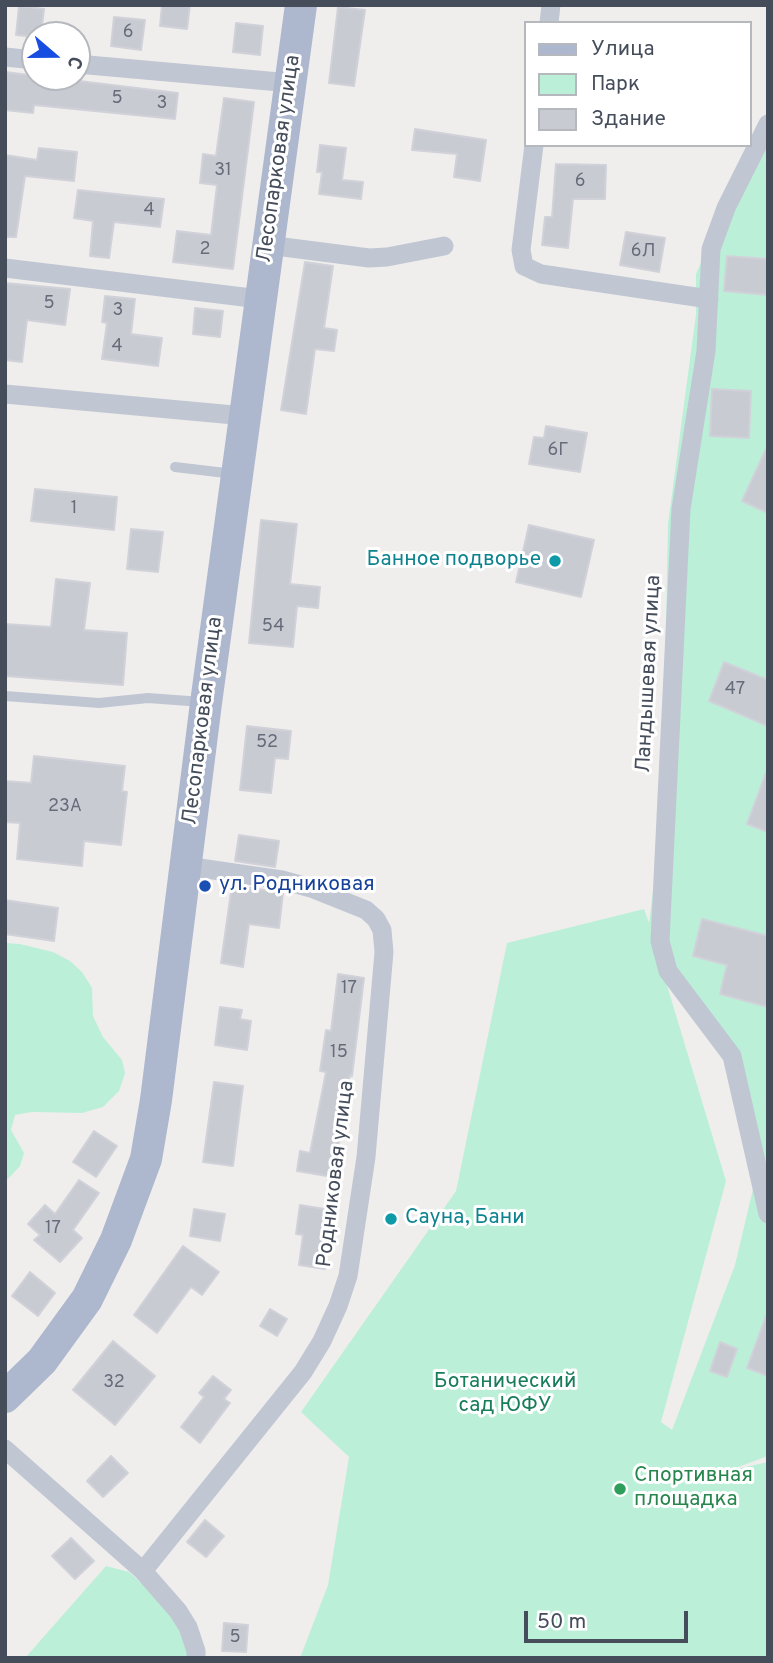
<!DOCTYPE html>
<meta charset="utf-8">
<style>
body{margin:0}
#map{position:relative;width:773px;height:1663px;overflow:hidden;background:#f0eeed;font-family:Overpass,sans-serif}
canvas{display:block}
.frame{position:absolute;inset:0;border:7px solid #454d5b;pointer-events:none}
.legend{position:absolute;left:524px;top:21px;width:228px;height:126px;box-sizing:border-box;background:#fff;border:2px solid #b5b8bd;margin:0;padding:9px 12px;list-style:none;font-size:21px;color:#454d5b}
.legend li{display:flex;align-items:center;gap:14px;height:35px}
.legend b{width:35px;border:2px solid #b5b8bd}
.north{position:absolute;left:21px;top:21px;width:70px;height:70px;box-sizing:border-box;background:#fff;border:2px solid #b5b8bd;border-radius:50%;rotate:110deg;font-size:19px;font-weight:700;line-height:28px;text-align:center;color:#454d5b}
.north::after{content:'';display:block;margin:auto;width:24px;height:32px;background:#174de0;clip-path:polygon(50% 0,100% 100%,50% 72%,0 100%)}
.scale{position:absolute;left:524px;top:1611px;width:164px;height:32px;box-sizing:border-box;border:4px solid #454d5b;border-top:0;padding-left:9px;font-size:21px;line-height:24px;white-space:nowrap;color:#454d5b;-webkit-text-stroke:5px #fff;paint-order:stroke}
</style>
<div id="map">
<canvas width="773" height="1663"></canvas>
<div class="frame"></div>
<ul class="legend">
<li><b style="height:9px;background:#adb7cd"></b>Улица</li>
<li><b style="height:19px;background:#bbefd8"></b>Парк</li>
<li><b style="height:19px;background:#c9cbd3"></b>Здание</li>
</ul>
<div class="north">С</div>
<div class="scale">50 m</div>
</div>
<script>
const ctx = document.querySelector('canvas').getContext('2d');
ctx.lineJoin = 'round';
function fillPath(path, color) { ctx.fillStyle = color; ctx.fill(path, 'evenodd'); }
const poly = rows => new Path2D(rows.map(r => 'M' + r).join(''));
function strokePath(path, color, width, dash) { ctx.strokeStyle = color; ctx.lineWidth = width; ctx.lineCap = dash ? 'butt' : 'round'; ctx.setLineDash(dash || []); ctx.stroke(path); }
function drawText(font, color, halo, rows, align = 'center') {
  ctx.font = font + ' Overpass,sans-serif'; ctx.lineWidth = 6; ctx.setLineDash([]); ctx.textBaseline = 'middle'; ctx.strokeStyle = halo; ctx.fillStyle = color; for (const [text, x, y, turn = 0] of rows) {
    ctx.save(); ctx.translate(x, y); ctx.rotate((+turn || 0) * Math.PI / 180); ctx.textAlign = isNaN(turn) ? turn : align; if (halo) ctx.strokeText(text, 0, 0); ctx.fillText(text, 0, 0); ctx.restore();
  }
}
fillPath(poly([
 [768,109,768,1456,727,1471,768,1462,768,1658,300,1658,328,1585,349,1457,301,1412,456,1191,507,943,644,909,649,923,662,818,668,524,696,314,696,274],
 [653,939,727,1042,753,1189,735,1265,672,1430,661,1422,726,1181],
 [5,943,20,944,53,952,70,961,82,972,92,988,93,1016,103,1037,122,1060,125,1073,119,1091,103,1107,82,1113,32,1112,15,1115,11,1130,24,1153,20,1166,5,1182],
 [106,1566,129,1572,163,1603,181,1629,189,1658,25,1658]
]), '#bbefd8');
const building = poly([
 [162,5,190,5,187,29,160,26,162,5],
 [19,6,44,9,41,35,35,35,35,37,16,35,19,6],
 [338,7,365,10,354,86,329,83,338,7],
 [114,17,145,20,141,50,111,46,114,17],
 [236,23,263,26,260,55,233,52,236,23],
 [5,72,178,93,175,119,34,105,33,113,5,110,5,72],
 [224,98,254,102,233,269,173,262,177,231,211,235,217,185,200,183,203,154,216,156,224,98],
 [415,129,486,140,480,181,454,177,457,154,412,150,415,129],
 [320,145,346,148,342,180,363,182,361,199,319,194,322,172,317,172,320,145],
 [39,148,77,152,74,181,25,176,16,237,5,237,5,155,37,160,39,148],
 [556,164,606,165,605,199,573,199,568,248,542,245,545,217,552,217,556,164],
 [78,190,164,199,160,227,114,222,109,258,90,256,93,221,74,218,78,190],
 [626,232,665,238,659,272,620,265,626,232],
 [727,256,768,259,768,295,724,291,727,256],
 [305,262,333,266,324,328,337,330,334,351,315,349,306,414,281,410,305,262],
 [5,283,70,289,65,325,27,320,22,362,5,360,5,283],
 [105,296,135,299,131,334,162,338,158,366,102,359,107,323,102,322,105,296],
 [195,308,223,311,220,337,193,334,195,308],
 [712,389,751,391,749,438,710,436,712,389],
 [546,426,587,433,580,472,529,464,534,437,544,438,546,426],
 [768,445,768,513,742,501,768,445],
 [35,489,117,497,114,530,31,521,35,489],
 [261,520,297,524,290,584,320,587,318,608,297,606,293,647,249,643,261,520],
 [529,525,594,540,581,597,516,582,529,525],
 [131,529,163,532,158,572,127,569,131,529],
 [56,579,90,583,84,630,127,633,123,685,5,676,5,624,51,627,56,579],
 [724,662,768,680,768,726,709,701,724,662],
 [247,726,291,731,288,759,275,758,271,793,240,790,247,726],
 [34,756,125,766,122,791,127,792,121,845,84,841,82,866,17,859,20,823,5,822,5,781,31,783,34,756],
 [766,773,768,773,768,832,747,824,766,773],
 [239,835,279,841,275,867,235,861,239,835],
 [232,885,283,893,279,928,249,924,243,967,221,963,232,885],
 [5,900,58,908,54,941,5,934,5,900],
 [702,919,768,936,768,1007,720,994,727,965,693,956,702,919],
 [338,974,364,978,352,1076,350,1075,333,1177,297,1171,300,1151,310,1153,326,1072,320,1071,326,1030,331,1031,338,974],
 [220,1007,242,1010,240,1019,251,1021,247,1050,215,1045,220,1007],
 [214,1082,243,1086,233,1166,203,1162,214,1082],
 [94,1131,117,1146,96,1177,73,1162,94,1131],
 [79,1180,99,1193,73,1230,82,1238,60,1262,34,1240,40,1235,28,1224,45,1205,55,1214,79,1180],
 [300,1205,331,1210,325,1269,299,1265,303,1235,296,1234,300,1205],
 [194,1209,225,1214,220,1241,190,1236,194,1209],
 [183,1246,219,1272,202,1295,191,1287,157,1333,134,1315,183,1246],
 [30,1272,55,1293,38,1316,12,1296,30,1272],
 [270,1309,287,1319,277,1336,260,1326,270,1309],
 [766,1316,768,1317,768,1376,747,1368,766,1316],
 [113,1341,155,1376,115,1425,73,1390,113,1341],
 [720,1342,737,1349,727,1377,710,1371,720,1342],
 [213,1376,231,1390,224,1399,230,1403,200,1443,181,1427,204,1397,199,1393,213,1376],
 [111,1456,128,1473,103,1497,87,1481,111,1456],
 [205,1520,224,1536,206,1557,187,1542,205,1520],
 [71,1538,94,1561,75,1579,52,1556,71,1538],
 [224,1623,248,1625,246,1652,222,1651,224,1623]
]);
fillPath(building, '#c9cbd3');
strokePath(building, '#d1d2d9', 2);
strokePath(poly([
 [175,467,234,474],
 [5,696,99,703,148,698,202,702]
]), '#c0c7d3', 10);
strokePath(poly([
 [549,23,551,5],
 [5,57,35,60],
 [77,64,291,83],
 [768,124,726,208,711,249,706,351,681,509,660,941,668,971,732,1056,768,1214],
 [534,145,521,250,524,266,541,274,709,299],
 [268,245,369,258,387,257,444,246],
 [5,268,260,299],
 [5,394,245,416],
 [5,1449,143,1571,178,1611,188,1627,196,1651,196,1658],
 [143,1571,303,1372,322,1341,338,1306,348,1276,366,1157,384,952,382,930,376,919,366,910,311,888,282,880,186,866]
]), '#c0c7d3', 19);
strokePath(poly([
 [5,1397,42,1361,87,1299,116,1240,146,1159,156,1100,206,703,301,5]
]), '#adb7cd', 32);
for (const [x, y, r, color] of [
 [555,561,7,"#0f9aa8"],
 [205,886,7,"#1a4fb4"],
 [391,1219,7,"#0f9aa8"],
 [620,1489,7,"#2e9e5b"]
]) { const dot = new Path2D(); dot.arc(x, y, r, 0, 2 * Math.PI); ctx.fillStyle = color; ctx.fill(dot); strokePath(dot, '#fff', 2.5); }
drawText('18px', '#666c79', null, [
 ["6",128,33],
 ["5",117,99],
 ["3",162,104],
 ["31",223,171],
 ["6",580,182],
 ["4",149,211],
 ["2",205,250],
 ["6Л",643,252],
 ["5",49,304],
 ["3",118,311],
 ["4",117,347],
 ["6Г",558,451],
 ["1",74,509],
 ["54",273,627],
 ["47",735,690],
 ["52",267,743],
 ["23А",65,807],
 ["17",349,989],
 ["15",339,1053],
 ["17",53,1229],
 ["32",114,1383],
 ["5",235,1638]
]);
drawText('21px', '#454d5b', '#fff', [
 ["Лесопарковая улица",280,159,-82],
 ["Ландышевая улица",650,674,-87],
 ["Лесопарковая улица",204,721,-83],
 ["Родниковая улица",337,1174,-83]
]);
drawText('21px', '#0d838f', '#fff', [
 ["Банное подворье",541,561],
 ["Сауна, Бани",405,1219,"left"]
], 'right');
drawText('21px', '#164399', '#fff', [
 ["ул. Родниковая",219,886]
], 'left');
drawText('21px', '#167c5a', '#fff', [
 ["Ботанический",505,1383],
 ["сад ЮФУ",505,1407]
]);
drawText('21px', '#27864d', '#fff', [
 ["Спортивная",634,1477],
 ["площадка",634,1501]
], 'left');
</script>
